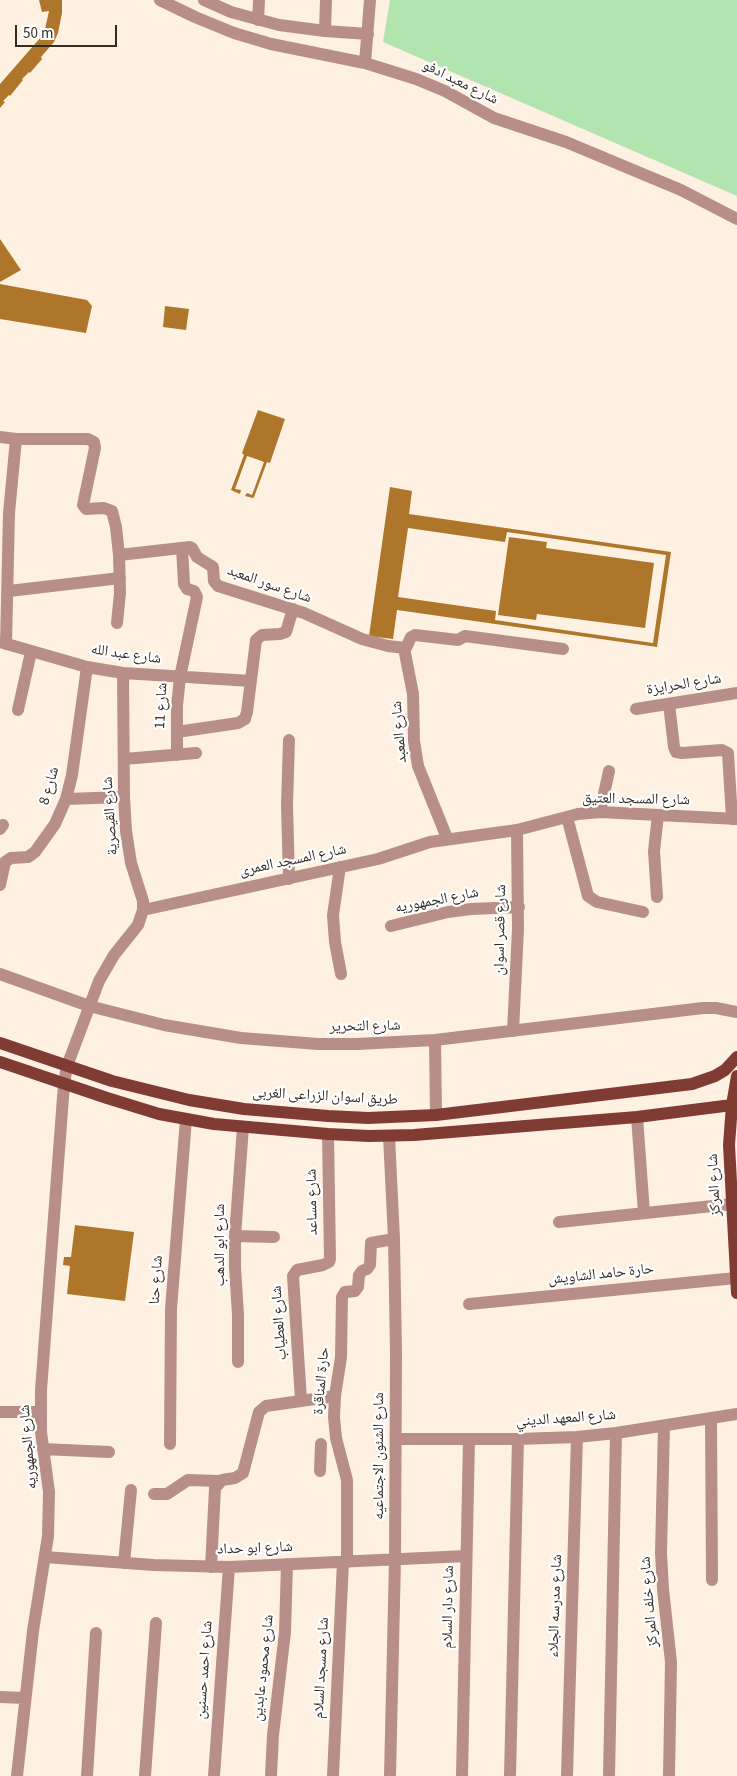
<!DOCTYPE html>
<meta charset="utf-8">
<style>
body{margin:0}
#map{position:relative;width:737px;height:1776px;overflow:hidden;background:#fef1e2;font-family:"Source Sans 3",sans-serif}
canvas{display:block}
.scale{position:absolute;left:15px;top:25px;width:102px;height:22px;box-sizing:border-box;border:2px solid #322c25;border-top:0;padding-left:6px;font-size:15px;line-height:18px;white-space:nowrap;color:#322c25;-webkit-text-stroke:4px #fff;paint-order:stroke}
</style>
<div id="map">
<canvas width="737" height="1776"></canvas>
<div class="scale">50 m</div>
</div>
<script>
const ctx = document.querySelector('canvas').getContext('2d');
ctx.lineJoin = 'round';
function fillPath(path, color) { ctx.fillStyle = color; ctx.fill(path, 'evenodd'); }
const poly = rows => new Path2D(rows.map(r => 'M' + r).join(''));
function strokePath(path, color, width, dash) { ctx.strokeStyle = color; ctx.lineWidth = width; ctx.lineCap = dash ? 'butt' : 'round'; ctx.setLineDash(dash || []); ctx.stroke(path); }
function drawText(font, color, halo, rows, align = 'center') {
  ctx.font = font + ' "Source Sans 3","Noto Naskh Arabic",sans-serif'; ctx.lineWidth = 4.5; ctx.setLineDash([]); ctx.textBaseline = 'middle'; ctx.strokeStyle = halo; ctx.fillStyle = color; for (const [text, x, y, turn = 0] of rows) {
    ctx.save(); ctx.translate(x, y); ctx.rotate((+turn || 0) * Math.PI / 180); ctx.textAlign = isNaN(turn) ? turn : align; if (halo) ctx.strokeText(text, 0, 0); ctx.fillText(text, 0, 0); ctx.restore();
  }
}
fillPath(poly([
 [390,0,737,0,737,196,383,42]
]), '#b1e4af');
fillPath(poly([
 [39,0,62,0,62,13,58,33,54,42,41,57,42,59,30,73,29,72,22,79,23,80,10,96,9,95,3,101,5,102,0,108,0,84,41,37,45,29,49,11,42,12],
 [0,239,21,270,0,282],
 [0,284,87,300,92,306,86,333,0,319],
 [165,306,189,309,186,330,163,327],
 [258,410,285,419,270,463,267,462,254,497,253,498,245,496,247,493,252,495,264,462,256,459,247,456,235,489,241,490,240,494,231,490,244,455,242,453],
 [390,487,412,491,409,514,671,552,657,647,397,610,393,639,369,636],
 [408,528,505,542,507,532,666,555,653,643,495,620,496,611,398,597],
 [509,537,547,542,546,548,654,563,645,628,537,614,536,620,498,615],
 [75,1225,134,1232,125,1301,67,1294,70,1266,63,1265,64,1257,71,1257]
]), '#ad762a');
strokePath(poly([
 [160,0,195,17,234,33,271,44,365,63,416,79,445,91,494,118,566,142,681,190,737,219],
 [204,0,231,12,279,25,325,31,368,34],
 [258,20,259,0],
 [325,31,326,0],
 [365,63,370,0],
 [0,437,16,439,88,439,94,442,95,448,83,505,86,509,104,508,112,511,116,527,119,555,190,547,192,548,197,557,213,567,214,581,218,586,304,613,362,639,388,646,406,648,411,637,415,635,458,640,465,636,563,649],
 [9,591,120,578],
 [117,623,120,593,119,555],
 [0,642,87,667,123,673,251,681],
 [6,644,9,513,16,439],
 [404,648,413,694,414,741,418,766,447,838],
 [669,704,674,747,676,752,682,753,722,750,728,753,732,819],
 [636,709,737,693],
 [18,710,31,652],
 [177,732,238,723,245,719,247,712,256,640,262,635,280,634,286,632,293,609],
 [177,755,177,706,180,677,197,597,194,591,187,589,184,584,182,548],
 [124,759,196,753],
 [66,799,124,797],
 [600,812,609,771],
 [567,817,588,896,597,902,643,912],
 [0,829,3,825],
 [340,867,333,915,335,942,341,974],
 [289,879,287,805,289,740],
 [0,885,5,862,11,858,28,857,35,852,55,824,66,799,72,775,87,667],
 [657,897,654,851,658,815],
 [143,910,378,859,430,842,517,830,578,814,600,812,737,819],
 [391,926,448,912,471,909,519,907],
 [0,974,89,1006,164,1025,241,1038,318,1044,357,1044,435,1040,703,1008,716,1008,737,1012],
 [513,1031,518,929,517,830],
 [435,1040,436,1115],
 [637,1117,644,1213],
 [389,1136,394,1239,396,1352,395,1560,390,1776],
 [559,1222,732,1204],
 [235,1236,274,1237],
 [469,1304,736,1278],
 [238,1362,238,1315,235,1267,235,1236,243,1127],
 [301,1400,293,1276,297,1270,323,1265,329,1262,330,1259,328,1134],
 [0,1412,40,1412],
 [711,1419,712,1580],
 [664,1426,661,1553,663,1589,671,1662,669,1776],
 [396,1439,518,1439,577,1437,616,1433,737,1414],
 [170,1444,171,1309,186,1119],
 [43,1449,109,1452],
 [320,1471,321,1444],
 [154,1494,167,1494,188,1480,219,1481],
 [45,1557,154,1565,229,1567,466,1556],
 [347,1562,347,1480,336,1438,334,1417,335,1396,341,1357,342,1297,345,1292,355,1291,358,1287,359,1275,362,1271,367,1269,370,1265,371,1243,394,1239],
 [124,1563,131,1490],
 [211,1567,215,1488,222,1480,235,1478,243,1473,259,1412,266,1406,335,1396],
 [0,1697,25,1698],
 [17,1776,33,1631,48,1536,49,1492,41,1432,41,1390,64,1084,67,1066,99,981,114,955,138,925,143,910,143,901,131,863,126,831,124,797,123,673],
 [87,1776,96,1633],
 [145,1776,156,1623],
 [214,1776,229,1567],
 [271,1776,273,1735,285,1632,287,1564],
 [333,1776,343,1562],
 [462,1776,469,1439],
 [510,1776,518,1439],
 [567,1776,577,1437],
 [609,1776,616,1433]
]), '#b88f88', 12);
strokePath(poly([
 [0,1043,112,1081,189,1100,244,1109,328,1116,368,1118,436,1115,692,1084,715,1076,725,1070,737,1057],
 [0,1062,107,1098,159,1114,214,1124,328,1134,369,1136,414,1135,637,1117,732,1105],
 [737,1076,732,1105,729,1145,737,1293]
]), '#803c33', 12);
drawText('15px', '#322c25', '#fff', [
 ["شارع معبد ادفو",460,83,26],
 ["شارع سور المعبد",269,585,19],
 ["شارع عبد الله",126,655,8],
 ["شارع الحرايزة",684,685,-9],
 ["شارع 11",162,706,-87],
 ["شارع المعبد",400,732,-95],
 ["شارع 8",50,786,-74],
 ["شارع المسجد العتيق",636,800,1],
 ["شارع القيصرية",111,816,-94],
 ["شارع المسجد العمرى",293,861,-12],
 ["شارع الجمهوريه",437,901,-11],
 ["شارع قصر اسوان",501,930,-89],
 ["شارع التحرير",365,1027,-1],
 ["طريق اسوان الزراعى الغربى",325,1097,3],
 ["شارع المركز",715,1185,-93],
 ["شارع مساعد",313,1202,-91],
 ["شارع ابو الدهب",221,1245,-90],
 ["حارة حامد الشاويش",601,1275,-6],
 ["شارع حنا",157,1280,-86],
 ["شارع العطياب",280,1323,-94],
 ["حارة المناقرة",322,1381,-85],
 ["شارع المعهد الديني",566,1419,-4],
 ["شارع الجمهوريه",29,1447,-95],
 ["شارع الشئون الاجتماعيه",380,1456,-90],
 ["شارع ابو حداد",255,1549,-2],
 ["شارع خلف المركز",650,1602,-95],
 ["شارع مدرسه الجلاء",556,1606,-88],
 ["شارع دار السلام",449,1607,-89],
 ["شارع محمود عابدين",264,1668,-84],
 ["شارع مسجد السلام",322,1668,-87],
 ["شارع احمد حسنين",205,1670,-86]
]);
</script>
